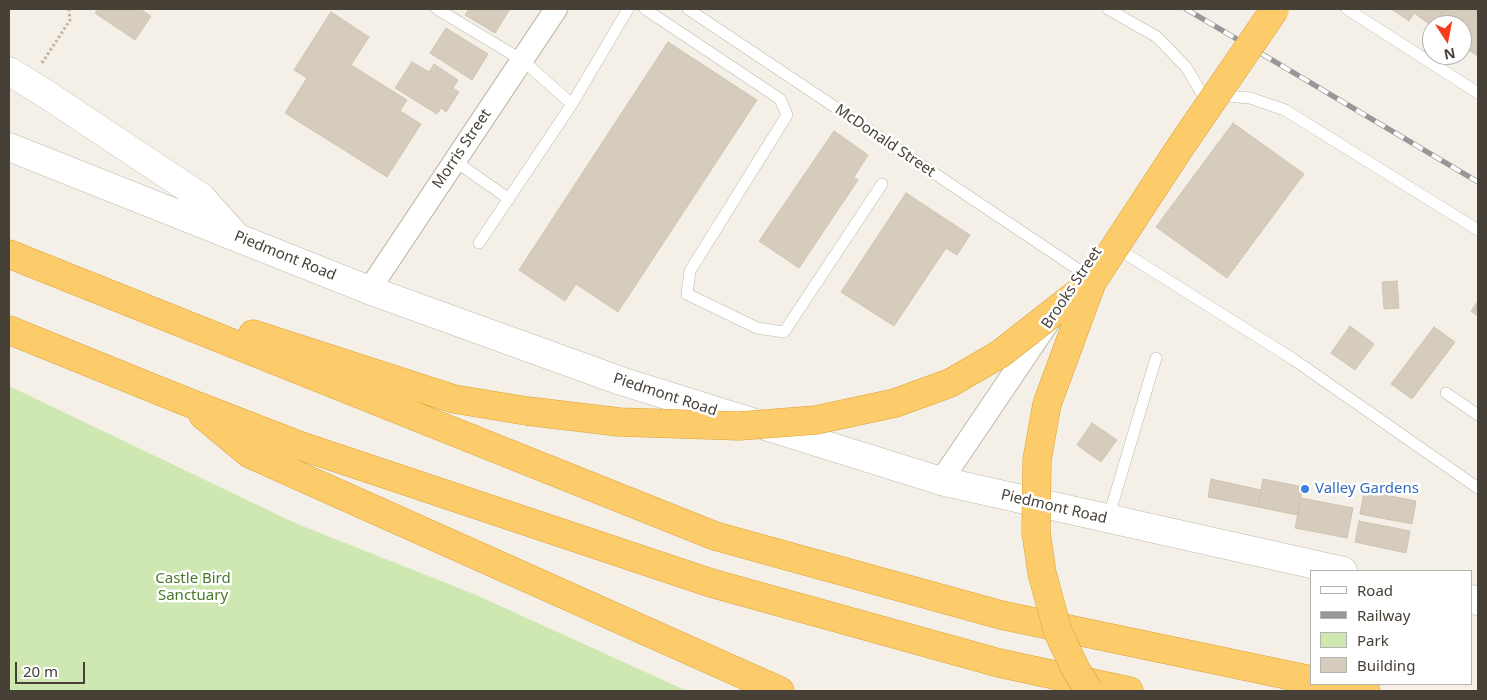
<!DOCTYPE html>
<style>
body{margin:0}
#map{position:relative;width:1487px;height:700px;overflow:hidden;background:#f4f0e8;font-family:"Noto Sans",sans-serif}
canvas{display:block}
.frame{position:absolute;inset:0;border:10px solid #474036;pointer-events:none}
.legend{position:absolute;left:1310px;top:570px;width:162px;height:115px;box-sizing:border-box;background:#fff;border:1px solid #b5b3af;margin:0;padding:6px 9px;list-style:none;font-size:15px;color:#474036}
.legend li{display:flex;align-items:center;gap:10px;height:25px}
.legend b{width:25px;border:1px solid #b5b3af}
.north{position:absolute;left:1422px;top:15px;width:50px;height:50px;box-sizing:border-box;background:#fff;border:1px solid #b5b3af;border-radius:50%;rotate:169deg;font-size:14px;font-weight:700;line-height:20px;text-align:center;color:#474036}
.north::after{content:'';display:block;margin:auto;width:18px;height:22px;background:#f83c1b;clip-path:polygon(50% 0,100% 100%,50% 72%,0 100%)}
.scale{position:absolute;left:15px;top:662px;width:70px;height:22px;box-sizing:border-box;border:2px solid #474036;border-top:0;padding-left:6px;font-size:15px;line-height:18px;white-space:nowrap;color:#474036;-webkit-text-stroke:4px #fff;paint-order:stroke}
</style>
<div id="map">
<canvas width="1487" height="700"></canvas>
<div class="frame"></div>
<ul class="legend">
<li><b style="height:6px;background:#fff"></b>Road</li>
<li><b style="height:6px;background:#979797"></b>Railway</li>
<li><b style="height:14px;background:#cfe7b1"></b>Park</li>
<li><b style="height:14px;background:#d5ccbd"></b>Building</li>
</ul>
<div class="north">N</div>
<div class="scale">20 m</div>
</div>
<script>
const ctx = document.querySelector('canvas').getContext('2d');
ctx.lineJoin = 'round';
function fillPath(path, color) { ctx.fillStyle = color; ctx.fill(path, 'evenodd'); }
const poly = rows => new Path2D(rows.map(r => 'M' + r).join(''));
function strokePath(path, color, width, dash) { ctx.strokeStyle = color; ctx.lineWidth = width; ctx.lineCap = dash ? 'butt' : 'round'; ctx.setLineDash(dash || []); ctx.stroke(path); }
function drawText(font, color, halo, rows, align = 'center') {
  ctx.font = font + ' "Noto Sans",sans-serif'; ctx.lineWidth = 5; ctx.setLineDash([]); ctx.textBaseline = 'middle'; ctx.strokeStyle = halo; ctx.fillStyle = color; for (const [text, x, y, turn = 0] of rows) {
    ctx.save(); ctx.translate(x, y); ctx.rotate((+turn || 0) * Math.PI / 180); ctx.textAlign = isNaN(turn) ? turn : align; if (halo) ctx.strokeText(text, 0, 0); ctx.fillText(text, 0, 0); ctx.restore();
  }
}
fillPath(poly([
 [9,386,295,523,476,595,687,691,9,691]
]), '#cfe7b1');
const building = poly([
 [98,9,140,9,151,16,135,40,95,13,98,9],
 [469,9,510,9,495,33,465,15,469,9],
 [1391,9,1445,9,1432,26,1414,13,1409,21,1391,9],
 [1445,9,1478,9,1478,56,1462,46,1462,25,1434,25,1445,9],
 [331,12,369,37,351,65,407,100,400,111,421,124,387,177,285,113,307,78,294,70,331,12],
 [446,28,488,54,472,80,430,53,446,28],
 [668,42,757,100,618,312,576,284,565,301,519,270,668,42],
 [412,62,429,72,434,64,458,80,453,88,459,92,446,112,441,108,437,114,395,88,412,62],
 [1233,123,1304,174,1227,278,1156,227,1233,123],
 [834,131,868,155,854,177,858,180,799,268,759,241,834,131],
 [906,193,970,235,957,255,946,248,894,326,841,292,906,193],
 [1397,281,1399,308,1384,309,1382,282,1397,281],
 [1478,301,1478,316,1471,311,1478,301],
 [1350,326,1374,344,1355,370,1331,353,1350,326],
 [1434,327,1455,342,1412,399,1391,384,1434,327],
 [1092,423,1117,440,1101,462,1077,445,1092,423],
 [1211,479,1261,490,1258,507,1208,497,1211,479],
 [1263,479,1303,487,1297,515,1258,507,1263,479],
 [1364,491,1416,501,1412,524,1360,514,1364,491],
 [1301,498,1353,508,1347,538,1295,528,1301,498],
 [1359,521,1410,531,1406,553,1355,542,1359,521]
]);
fillPath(building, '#d5ccbd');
strokePath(building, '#d0c4b0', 1);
const service = poly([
 [437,9,522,60,572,104,628,9],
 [645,9,780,99,787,115,690,271,687,294,757,328,784,332,882,184],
 [688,9,1082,272],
 [1108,9,1157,37,1186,67,1202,94,1250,98,1285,110,1478,230],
 [1347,9,1478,93],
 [455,161,509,199],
 [479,243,572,104],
 [1115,247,1293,359,1478,488],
 [1446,393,1478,415],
 [1108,519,1156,358]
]);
const minor = poly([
 [369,290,556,9],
 [941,481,1049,321]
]);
const tertiary = poly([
 [9,71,46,94,201,197,233,233],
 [9,147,369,290,621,381,941,481,1343,571],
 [1471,599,1478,601]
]);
const motorway = poly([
 [9,254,715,536,1001,615,1311,680],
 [9,330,187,402,301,446,711,583,999,663,1129,691],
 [253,334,454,399,527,411],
 [203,415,250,454,780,691],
 [1330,684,1366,691]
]);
strokePath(service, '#bfb8aa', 12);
strokePath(minor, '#bfb8aa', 24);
strokePath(tertiary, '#bfb8aa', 29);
strokePath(motorway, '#dca039', 29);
strokePath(poly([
 [42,63,70,20,69,9]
]), '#c1b49c', 3, [2.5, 2.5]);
strokePath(service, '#fff', 11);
strokePath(minor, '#fff', 22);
strokePath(tertiary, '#fff', 28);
strokePath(motorway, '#fccc6a', 28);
const rail = poly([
 [1186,9,1478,182]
]);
strokePath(rail, '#979797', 5.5);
strokePath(rail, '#fff', 4, [11]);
const motorwayBridge = poly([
 [527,411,619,422,739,426,816,420,895,403,950,383,1000,354,1092,282],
 [1089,691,1076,670,1058,632,1042,573,1036,532,1037,460,1047,404,1092,282,1181,146,1275,9]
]);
strokePath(motorwayBridge, '#dca039', 29, []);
strokePath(motorwayBridge, '#fccc6a', 28);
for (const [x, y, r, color] of [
 [1305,489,5,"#3f7fe0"]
]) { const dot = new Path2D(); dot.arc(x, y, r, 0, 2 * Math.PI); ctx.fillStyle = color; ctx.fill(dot); strokePath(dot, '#fff', 2); }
drawText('15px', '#474036', '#fff', [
 ["McDonald Street",885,141,34],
 ["Morris Street",462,149,-56],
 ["Piedmont Road",285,256,22],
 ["Brooks Street",1072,288,-56],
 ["Piedmont Road",665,395,18],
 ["Piedmont Road",1054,507,13]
]);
drawText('15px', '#366cbe', '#fff', [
 ["Valley Gardens",1315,489]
], 'left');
drawText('15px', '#48782a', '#fff', [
 ["Castle Bird",193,579],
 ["Sanctuary",193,596]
]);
</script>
